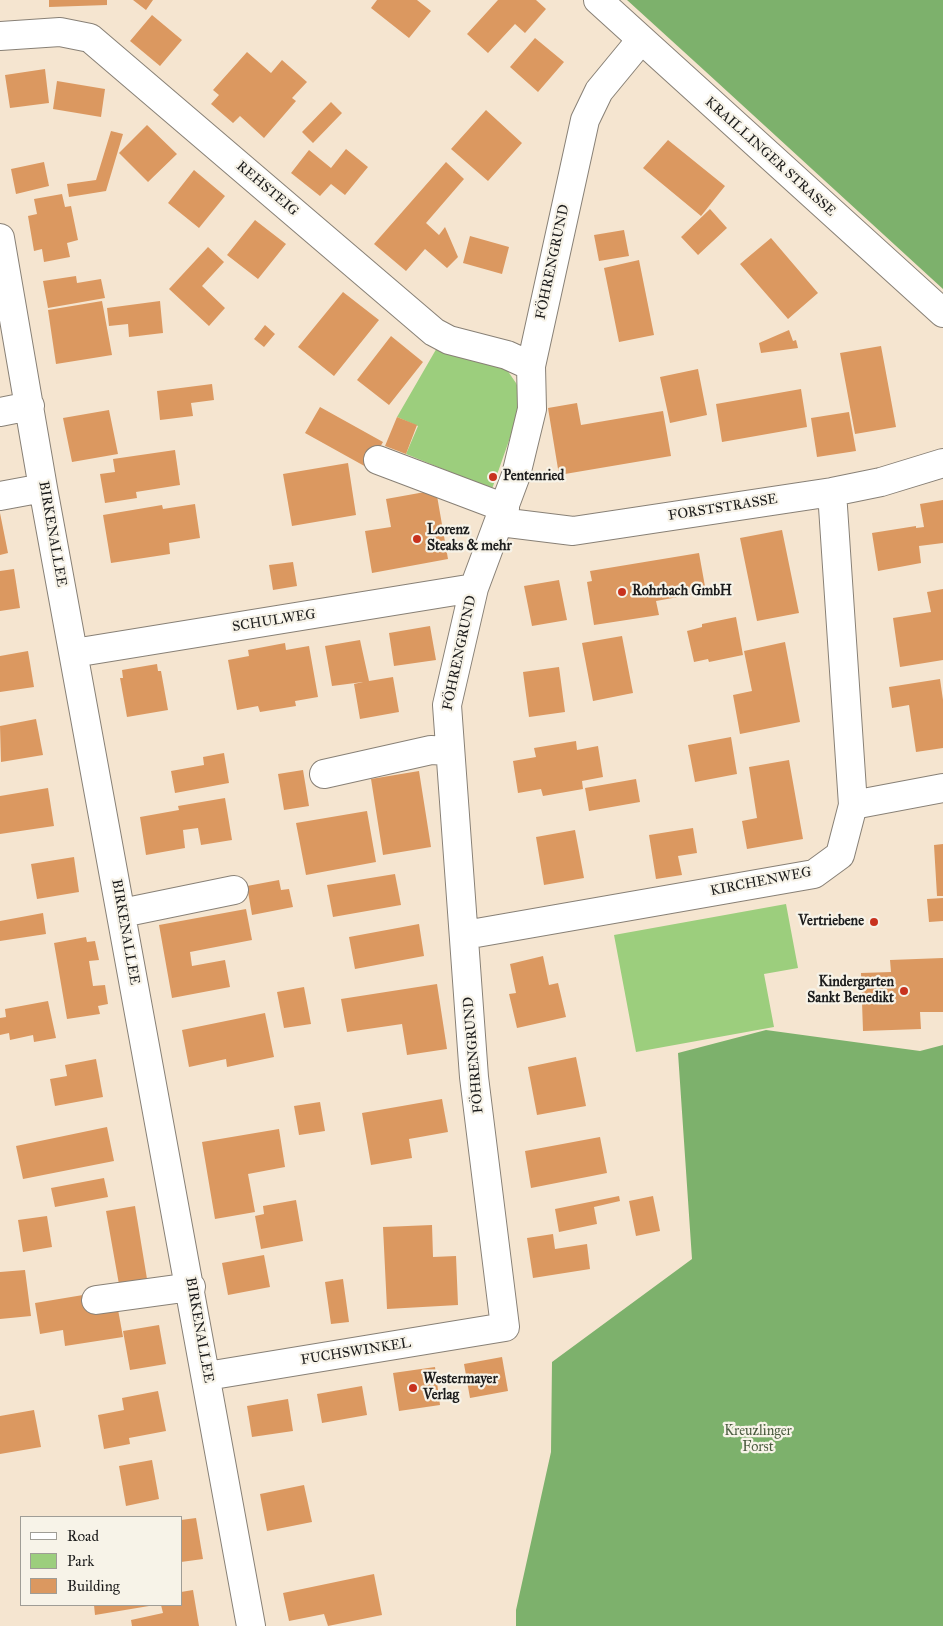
<!DOCTYPE html>
<meta charset="utf-8">
<style>
body{margin:0}
#map{position:relative;width:943px;height:1626px;overflow:hidden;background:#f5e5d0;font-family:"IM FELL Great Primer",serif}
canvas{display:block}
.legend{position:absolute;left:20px;top:1516px;width:162px;height:90px;box-sizing:border-box;background:#f7f3e8;border:1px solid #9f9d96;margin:0;padding:6px 9px;list-style:none;font-size:15px;color:#1c1c1c}
.legend li{display:flex;align-items:center;gap:10px;height:25px}
.legend b{width:25px;border:1px solid #9f9d96}
</style>
<div id="map">
<canvas width="943" height="1626"></canvas>
<ul class="legend">
<li><b style="height:6px;background:#fff"></b>Road</li>
<li><b style="height:14px;background:#9cce7d"></b>Park</li>
<li><b style="height:14px;background:#db9860"></b>Building</li>
</ul>
</div>
<script>
const ctx = document.querySelector('canvas').getContext('2d');
ctx.lineJoin = 'round';
function fillPath(path, color) { ctx.fillStyle = color; ctx.fill(path, 'evenodd'); }
const poly = rows => new Path2D(rows.map(r => 'M' + r).join(''));
function strokePath(path, color, width, dash) { ctx.strokeStyle = color; ctx.lineWidth = width; ctx.lineCap = dash ? 'butt' : 'round'; ctx.setLineDash(dash || []); ctx.stroke(path); }
function drawText(font, color, halo, rows, align = 'center') {
  ctx.font = font + ' "IM FELL Great Primer",serif'; ctx.lineWidth = 4.5; ctx.setLineDash([]); ctx.textBaseline = 'middle'; ctx.strokeStyle = halo; ctx.fillStyle = color; for (const [text, x, y, turn = 0] of rows) {
    ctx.save(); ctx.translate(x, y); ctx.rotate((+turn || 0) * Math.PI / 180); ctx.textAlign = isNaN(turn) ? turn : align; if (halo) ctx.strokeText(text, 0, 0); ctx.fillText(text, 0, 0); ctx.restore();
  }
}
fillPath(poly([
 [438,346,505,367,516,383,520,392,519,412,492,489,406,454,418,426,397,417],
 [786,904,798,968,764,974,774,1027,636,1052,614,935]
]), '#9cce7d');
fillPath(poly([
 [627,0,943,0,943,289,705,71],
 [766,1030,920,1051,943,1045,943,1626,516,1626,516,1610,551,1452,552,1362,692,1259,678,1053]
]), '#7db16c');
fillPath(poly([
 [49,0,107,0,107,5,49,7],
 [133,0,153,0,146,10],
 [377,0,417,0,431,11,409,38,371,8],
 [498,0,536,0,546,9,525,33,515,24,488,53,467,34],
 [152,15,182,40,160,66,130,41],
 [535,38,564,62,538,92,510,67],
 [247,52,271,73,282,60,307,82,292,98,296,101,264,138,240,116,233,123,211,104,219,95,213,90],
 [45,69,49,103,10,108,5,75],
 [57,81,105,89,101,117,53,109],
 [331,102,342,113,313,143,302,132],
 [486,110,522,143,488,181,451,149],
 [147,125,177,154,148,182,119,153],
 [111,131,123,134,106,191,69,197,67,184,96,180],
 [668,140,725,186,701,216,643,168],
 [346,149,368,167,345,195,331,184,320,196,291,173,309,150,331,168],
 [44,162,49,186,16,194,11,169],
 [446,162,464,179,426,223,439,235,445,227,458,257,447,268,425,249,406,271,374,244],
 [194,170,225,196,199,228,168,203],
 [62,194,65,207,71,206,78,240,67,243,70,257,44,262,42,249,34,251,28,216,37,214,34,199],
 [710,209,727,228,698,255,681,237],
 [255,220,286,244,258,279,227,255],
 [624,230,629,256,599,261,594,235],
 [470,236,509,247,502,274,463,263],
 [771,238,818,293,788,319,740,264],
 [208,247,224,262,202,286,225,308,209,326,169,289],
 [639,260,654,335,619,342,604,268],
 [76,276,77,283,101,279,105,298,48,308,43,281],
 [343,292,379,320,334,376,298,347],
 [102,301,112,355,56,364,48,310],
 [160,301,163,333,129,337,128,324,109,326,107,308],
 [265,325,275,334,264,347,254,339],
 [789,330,793,341,796,340,798,348,761,353,759,343],
 [391,336,423,362,389,405,357,380],
 [881,346,896,427,855,434,840,353],
 [698,369,707,415,670,423,660,377],
 [212,384,214,400,191,403,193,416,160,420,157,391],
 [801,389,807,427,722,442,716,404],
 [577,403,581,425,663,411,671,456,559,475,548,408],
 [320,407,383,442,368,468,305,433],
 [109,410,118,454,72,462,63,418],
 [849,412,856,451,817,457,811,418],
 [397,417,417,425,406,454,385,446],
 [175,450,180,485,136,492,137,498,105,503,100,474,115,472,113,459],
 [348,463,356,515,292,526,283,474],
 [436,490,448,559,372,573,365,531,391,527,386,499],
 [943,500,943,543,919,546,921,563,878,571,872,533,916,526,916,528,924,527,920,504],
 [195,504,200,538,169,543,170,554,111,563,103,515,162,505,163,509],
 [0,513,8,553,0,555],
 [782,530,799,613,757,621,740,538],
 [699,553,706,592,656,601,659,615,594,625,587,582,592,581,590,571],
 [293,562,297,586,273,590,269,565],
 [14,569,20,608,0,611,0,571],
 [559,580,567,620,532,626,524,586],
 [943,589,943,660,900,667,893,618,931,612,927,592],
 [736,617,743,655,709,662,708,659,694,662,687,631,702,627,702,624],
 [430,626,436,660,394,666,389,633],
 [622,636,633,693,593,701,582,643],
 [360,640,369,681,393,677,399,712,360,719,354,684,363,682,332,686,325,646],
 [785,642,800,722,740,734,733,695,752,691,744,651],
 [285,643,286,650,309,646,318,697,295,701,296,706,260,712,258,706,237,710,228,660,249,656,248,650],
 [28,651,34,687,0,692,0,656],
 [157,664,158,671,161,671,168,710,127,717,120,678,123,678,122,670],
 [559,667,565,712,529,717,523,672],
 [940,679,943,700,943,748,916,752,909,705,892,708,889,687],
 [36,719,43,755,1,762,0,726],
 [731,737,737,774,695,782,688,745],
 [576,741,577,750,598,746,603,777,582,781,583,789,543,796,541,789,518,793,513,761,536,757,534,748],
 [224,753,229,783,175,793,171,771,204,765,203,757],
 [789,760,803,839,747,849,742,821,757,818,749,767],
 [303,770,309,806,284,810,278,774],
 [419,771,431,847,383,855,371,779],
 [636,779,640,802,589,811,585,788],
 [48,788,54,826,0,834,0,796],
 [225,798,232,840,201,845,198,828,183,830,185,848,146,855,140,817,179,810,178,806],
 [367,811,376,862,306,875,296,823],
 [693,828,697,853,678,856,682,875,656,879,649,835],
 [575,830,584,878,544,885,536,837],
 [943,844,943,896,937,896,934,845],
 [74,857,79,892,37,899,31,864],
 [395,874,401,905,333,917,327,885],
 [279,880,281,890,289,889,293,907,252,915,247,886],
 [943,898,943,921,929,922,927,899],
 [246,909,252,940,190,952,192,966,225,960,230,987,172,998,159,925],
 [43,913,46,934,0,941,0,921],
 [419,924,424,956,355,969,349,937],
 [86,937,87,942,95,941,99,960,89,961,93,986,105,985,108,1004,98,1006,100,1014,67,1019,54,943],
 [543,956,549,985,558,983,566,1017,517,1028,509,994,516,993,510,964],
 [943,958,943,1012,920,1012,921,1029,863,1031,861,973,891,972,890,960],
 [437,984,447,1049,407,1055,402,1024,347,1032,341,999],
 [304,987,311,1024,284,1028,277,992],
 [48,1001,56,1038,34,1042,33,1035,10,1040,9,1033,0,1035,0,1018,6,1017,5,1009],
 [265,1013,274,1057,227,1067,226,1059,189,1067,182,1030],
 [576,1057,586,1106,537,1115,528,1067],
 [96,1059,103,1097,55,1106,50,1079,67,1076,65,1065],
 [442,1099,448,1132,409,1139,412,1158,371,1165,362,1113],
 [320,1102,325,1131,299,1135,294,1106],
 [107,1127,114,1161,23,1179,16,1146],
 [279,1129,285,1167,248,1174,255,1212,215,1219,202,1142],
 [600,1137,607,1173,531,1188,525,1151],
 [104,1178,108,1197,55,1207,51,1188],
 [619,1196,620,1201,594,1207,597,1224,559,1232,555,1209],
 [653,1196,660,1231,636,1236,629,1201],
 [296,1200,303,1241,261,1249,255,1216,264,1214,263,1206],
 [135,1206,148,1285,120,1290,106,1211],
 [47,1216,52,1247,23,1252,18,1220],
 [432,1225,433,1257,456,1256,458,1305,387,1309,383,1227],
 [553,1234,555,1249,587,1244,590,1269,533,1278,527,1238],
 [264,1255,270,1287,228,1295,222,1263],
 [25,1270,31,1316,0,1319,0,1272],
 [343,1279,349,1322,331,1324,325,1282],
 [89,1294,117,1304,123,1337,65,1346,63,1330,40,1334,35,1303],
 [159,1325,166,1364,130,1370,123,1331],
 [502,1357,508,1391,470,1398,464,1364],
 [435,1367,440,1405,399,1411,393,1373],
 [362,1386,367,1415,322,1423,317,1394],
 [158,1391,166,1431,129,1438,130,1444,104,1449,98,1415,124,1410,122,1398],
 [288,1399,293,1431,252,1437,247,1406],
 [34,1410,41,1447,0,1454,0,1416],
 [152,1460,159,1499,126,1506,119,1466],
 [304,1485,312,1522,267,1531,260,1494],
 [196,1518,203,1559,181,1562,181,1520],
 [374,1574,382,1615,328,1626,324,1614,289,1621,283,1593],
 [193,1590,199,1626,132,1626,131,1620,163,1613,161,1605,181,1605,181,1592],
 [94,1605,149,1605,149,1606,95,1615]
]), '#db9860');
const minor = poly([
 [598,0,943,313],
 [0,36,60,32,90,38,434,332,449,340,507,355,531,366],
 [0,238,43,488,251,1626],
 [0,412,30,406],
 [378,460,505,508],
 [0,496,43,488],
 [500,522,573,531,832,492,881,482,943,463],
 [74,653,474,588],
 [324,774,431,750,448,751],
 [853,805,943,788],
 [122,913,234,890],
 [465,935,814,874,840,855,853,805,832,492],
 [96,1300,191,1287],
 [207,1376,505,1327,474,1077,447,705,474,588,516,475,532,409,531,366,585,120,599,91,641,40]
]);
strokePath(minor, '#888076', 30);
strokePath(minor, '#fff', 28);
for (const [x, y, r, color] of [
 [493,477,5,"#c8321e"],
 [417,539,5,"#c8321e"],
 [622,592,5,"#c8321e"],
 [874,922,5,"#c8321e"],
 [904,991,5,"#c8321e"],
 [413,1388,5,"#c8321e"]
]) { const dot = new Path2D(); dot.arc(x, y, r, 0, 2 * Math.PI); ctx.fillStyle = color; ctx.fill(dot); strokePath(dot, '#f7f3e8', 2); }
drawText('14px', '#1c1c1c', '#f7f3e8', [
 ["KRAILLINGER STRASSE",770,157,42],
 ["REHSTEIG",267,189,40],
 ["FÖHRENGRUND",553,262,-78],
 ["FORSTSTRASSE",723,508,-9],
 ["BIRKENALLEE",52,534,80],
 ["SCHULWEG",274,621,-9],
 ["FÖHRENGRUND",460,653,-78],
 ["KIRCHENWEG",761,882,-11],
 ["BIRKENALLEE",125,932,80],
 ["FÖHRENGRUND",474,1055,-95],
 ["BIRKENALLEE",199,1330,80],
 ["FUCHSWINKEL",356,1352,-9]
]);
drawText('bold 14px', '#1c1c1c', '#f7f3e8', [
 ["Pentenried",503,477],
 ["Lorenz",427,531],
 ["Steaks & mehr",427,547],
 ["Rohrbach GmbH",632,592],
 ["Vertriebene",864,922,"right"],
 ["Kindergarten",894,983,"right"],
 ["Sankt Benedikt",894,999,"right"],
 ["Westermayer",423,1380],
 ["Verlag",423,1396]
], 'left');
drawText('14px', '#495a3e', '#f7f3e8', [
 ["Kreuzlinger",758,1432],
 ["Forst",758,1448]
]);
</script>
